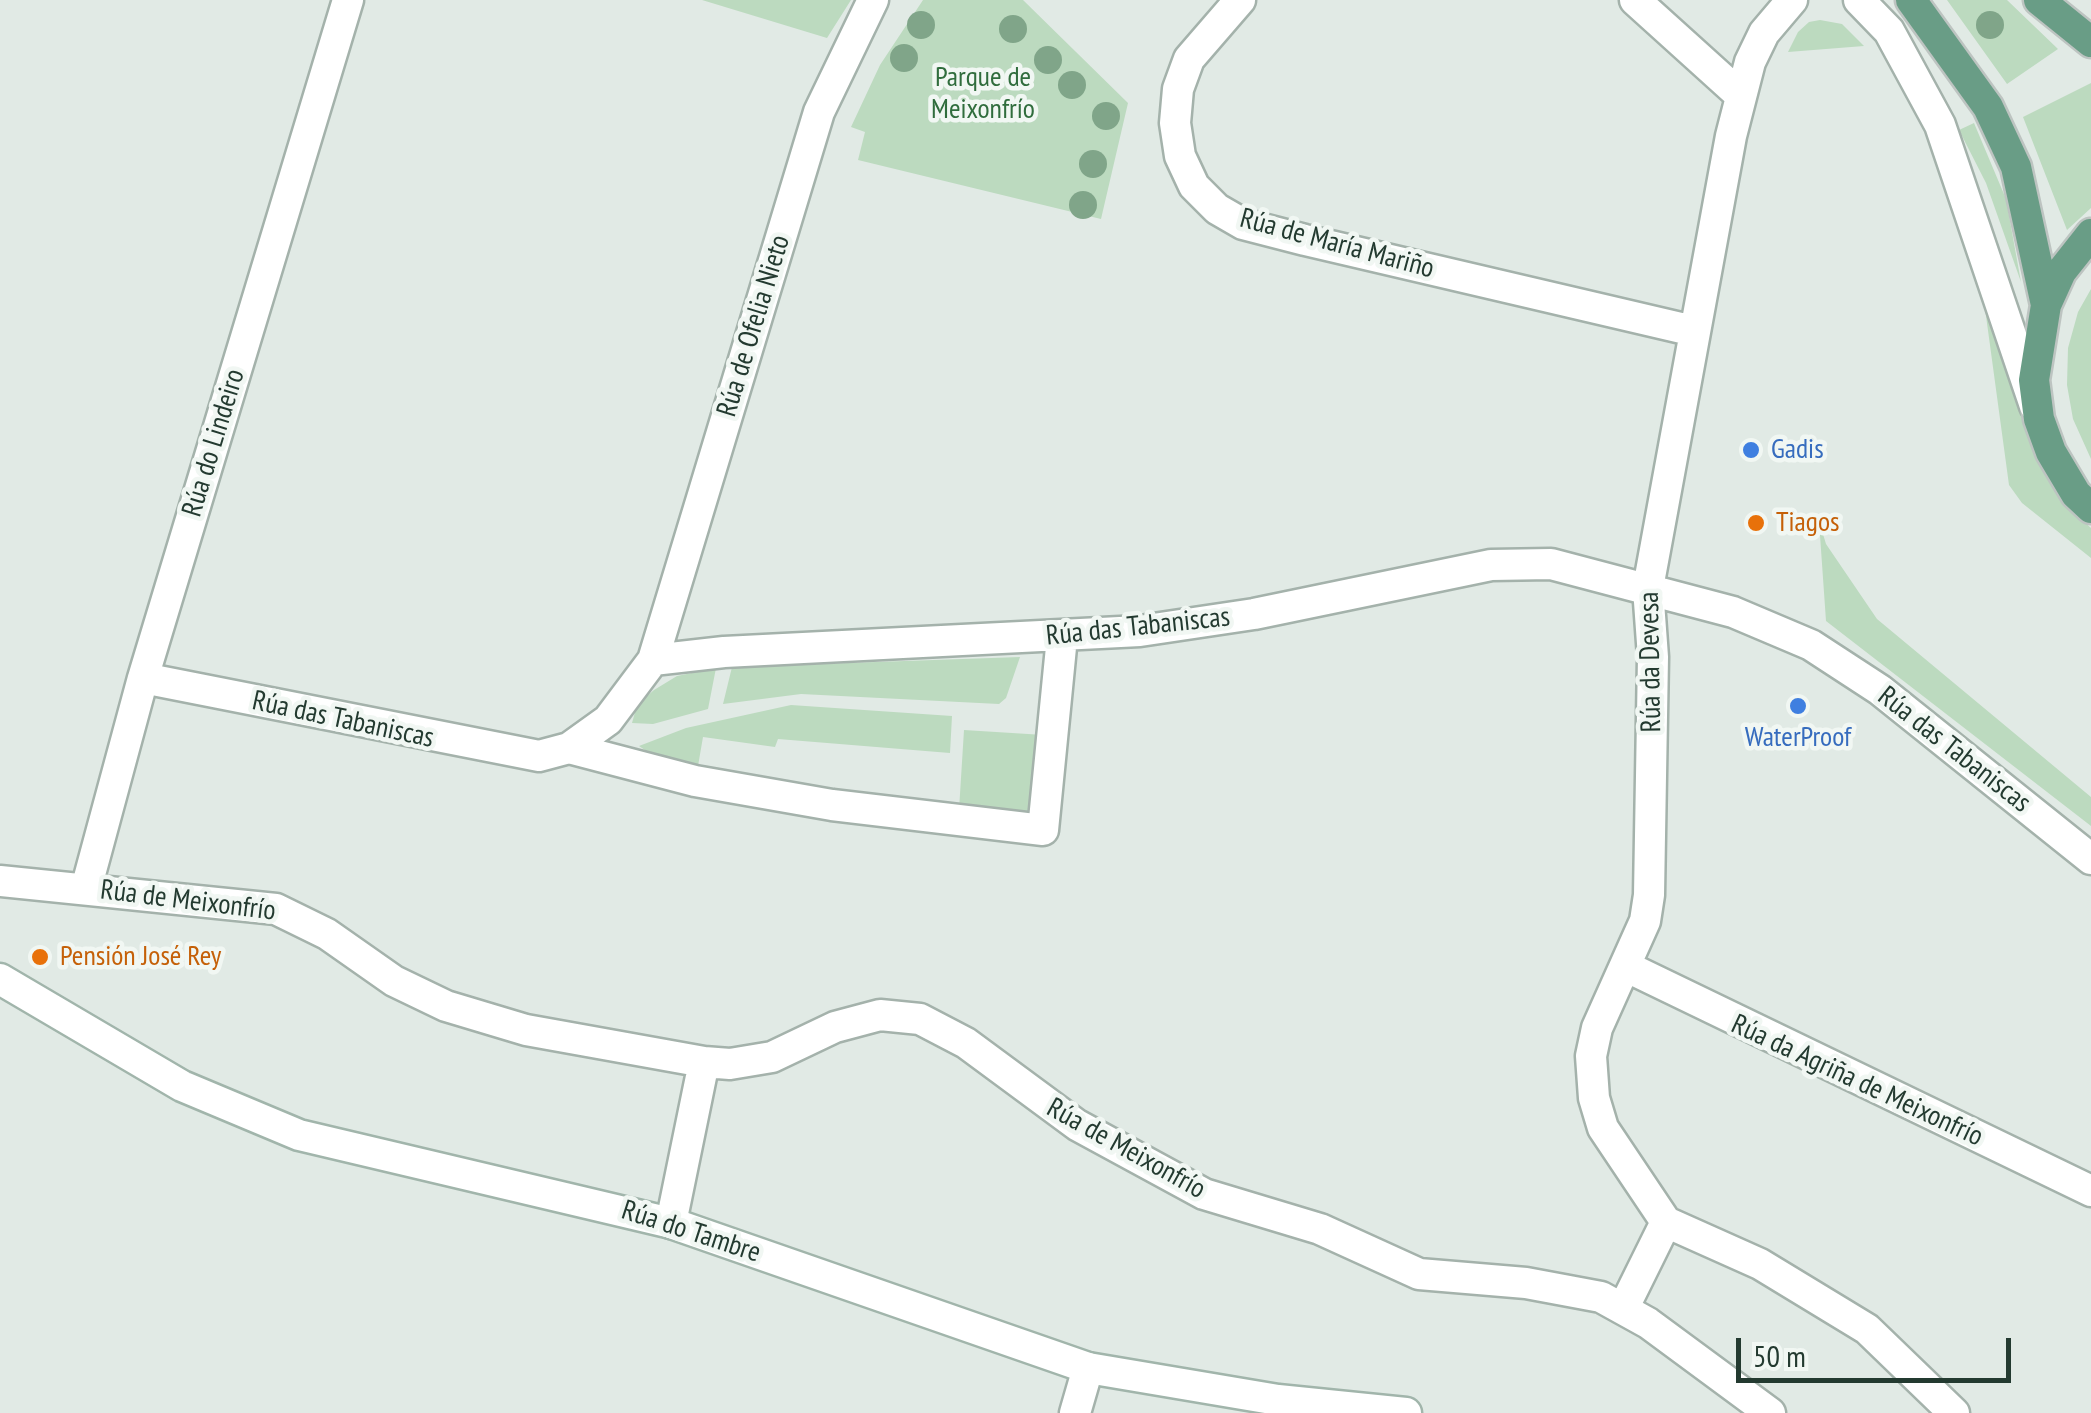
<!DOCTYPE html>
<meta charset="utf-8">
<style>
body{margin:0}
#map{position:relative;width:2091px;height:1413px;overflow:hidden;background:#e1eae5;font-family:"PT Sans Narrow",sans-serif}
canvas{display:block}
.scale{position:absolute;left:1736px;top:1338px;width:275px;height:45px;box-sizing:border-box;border:5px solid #233a30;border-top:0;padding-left:12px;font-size:30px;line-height:35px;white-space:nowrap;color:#233a30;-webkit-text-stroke:8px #f1f7f3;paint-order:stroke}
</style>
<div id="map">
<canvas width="2091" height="1413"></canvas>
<div class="scale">50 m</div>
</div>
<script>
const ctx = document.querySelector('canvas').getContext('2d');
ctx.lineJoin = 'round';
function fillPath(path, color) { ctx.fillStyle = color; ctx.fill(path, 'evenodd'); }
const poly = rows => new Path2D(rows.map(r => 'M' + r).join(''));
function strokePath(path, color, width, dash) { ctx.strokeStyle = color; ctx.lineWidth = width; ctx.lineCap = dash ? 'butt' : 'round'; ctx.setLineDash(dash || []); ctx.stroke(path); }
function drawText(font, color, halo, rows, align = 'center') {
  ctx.font = font + ' "PT Sans Narrow",sans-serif'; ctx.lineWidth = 9; ctx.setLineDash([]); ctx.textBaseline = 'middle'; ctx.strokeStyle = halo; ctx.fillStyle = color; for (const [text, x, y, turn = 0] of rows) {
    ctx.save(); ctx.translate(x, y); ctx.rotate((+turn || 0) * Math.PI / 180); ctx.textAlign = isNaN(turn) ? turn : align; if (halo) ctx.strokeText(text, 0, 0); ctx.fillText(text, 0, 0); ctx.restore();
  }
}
fillPath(poly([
 [702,0,851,0,827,38],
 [923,0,1023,0,1128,103,1101,219,858,160,865,132,851,127,880,65],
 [1947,0,2007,0,2058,49,2007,84],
 [1820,20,1842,24,1864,46,1788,52,1798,32,1809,22],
 [2091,83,2091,208,2067,230,2023,117],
 [1974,123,2006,199,2021,282,1986,183,1959,130],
 [1981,279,2032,449,2070,509,2091,528,2091,558,2022,503,2009,485],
 [2091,289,2091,459,2073,419,2067,385,2068,348,2078,312],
 [1819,521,1826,544,1877,619,2091,797,2091,826,1826,621],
 [1020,657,1006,698,999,704,801,694,723,704,732,667],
 [716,668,708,709,653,724,632,723,637,705,654,690,677,676],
 [791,705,952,716,950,753,778,739,775,747,703,737,698,766,655,757,639,746,686,728],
 [964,730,1044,735,1039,815,959,810]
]), '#bcdabf');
const street = poly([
 [1240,0,1189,59,1178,89,1175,123,1180,156,1194,186,1217,209,1243,224,1305,240,1694,331],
 [1635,0,1739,94],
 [1859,0,1889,31,1940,125,2035,406],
 [653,660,724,652,1140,631,1254,614,1491,565,1551,564,1733,612,1811,645,1880,690,2091,859],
 [143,678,539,756,569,748,608,720,653,660,819,112,873,0],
 [569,748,695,781,832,805,1043,830,1062,637],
 [0,881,276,909,327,934,394,981,446,1006,526,1030,704,1062,730,1064,772,1057,835,1027,880,1015,920,1019,966,1043,1077,1125,1204,1194,1320,1229,1419,1274,1526,1283,1601,1297,1648,1323,1770,1413],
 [86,889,143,678,348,0],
 [1625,966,2091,1191],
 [1666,1222,1603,1128,1594,1098,1591,1056,1597,1028,1645,921,1649,895,1653,657,1648,588,1731,136,1750,62,1764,33,1792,0],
 [1666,1222,1760,1264,1867,1329,1954,1413],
 [671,1223,704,1062],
 [1624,1307,1666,1222],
 [1075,1413,1088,1368]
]);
const secondary = poly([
 [0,979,182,1086,299,1135,671,1223,1088,1368,1278,1400,1406,1413]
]);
const primary = poly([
 [1911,0,1988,107,2016,167,2046,305],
 [2039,0,2091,42],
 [2091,234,2061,272,2046,305,2034,380,2039,419,2051,452,2076,494,2091,508]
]);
strokePath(street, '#a4b2ab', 35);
strokePath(secondary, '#a1b5ab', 35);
strokePath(primary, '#bdc4c1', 35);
strokePath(street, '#fff', 30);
strokePath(secondary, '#fff', 30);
strokePath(primary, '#699d86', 30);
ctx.fillStyle = '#80a589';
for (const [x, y] of [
 [921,25],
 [1990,25],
 [1013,29],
 [904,58],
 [1048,60],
 [1072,85],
 [1106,116],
 [1093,164],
 [1083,205]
]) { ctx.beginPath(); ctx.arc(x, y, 14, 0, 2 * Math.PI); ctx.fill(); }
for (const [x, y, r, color] of [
 [1751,450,10,"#3f7fe0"],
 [1756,523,10,"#e8710a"],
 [1798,706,10,"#3f7fe0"],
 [40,957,10,"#e8710a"]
]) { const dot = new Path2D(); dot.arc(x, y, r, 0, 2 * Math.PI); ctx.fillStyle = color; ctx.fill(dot); strokePath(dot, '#f1f7f3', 4); }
drawText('28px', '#306d3d', '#f1f7f3', [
 ["Parque de",983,78],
 ["Meixonfrío",983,110]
]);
drawText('28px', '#233a30', '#f1f7f3', [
 ["Rúa de María Mariño",1337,244,15],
 ["Rúa de Ofelia Nieto",754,326,-73],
 ["Rúa do Lindeiro",214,443,-73],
 ["Rúa das Tabaniscas",1138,627,-6],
 ["Rúa da Devesa",1651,662,-91],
 ["Rúa das Tabaniscas",343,720,12],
 ["Rúa das Tabaniscas",1954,750,38],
 ["Rúa de Meixonfrío",188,901,7],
 ["Rúa da Agriña de Meixonfrío",1857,1081,25],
 ["Rúa de Meixonfrío",1126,1149,29],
 ["Rúa do Tambre",691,1232,18]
]);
drawText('28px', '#366cbe', '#f1f7f3', [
 ["Gadis",1771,450],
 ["WaterProof",1798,738,"center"]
], 'left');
drawText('28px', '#c56008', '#f1f7f3', [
 ["Tiagos",1776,523],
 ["Pensión José Rey",60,957]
], 'left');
</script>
